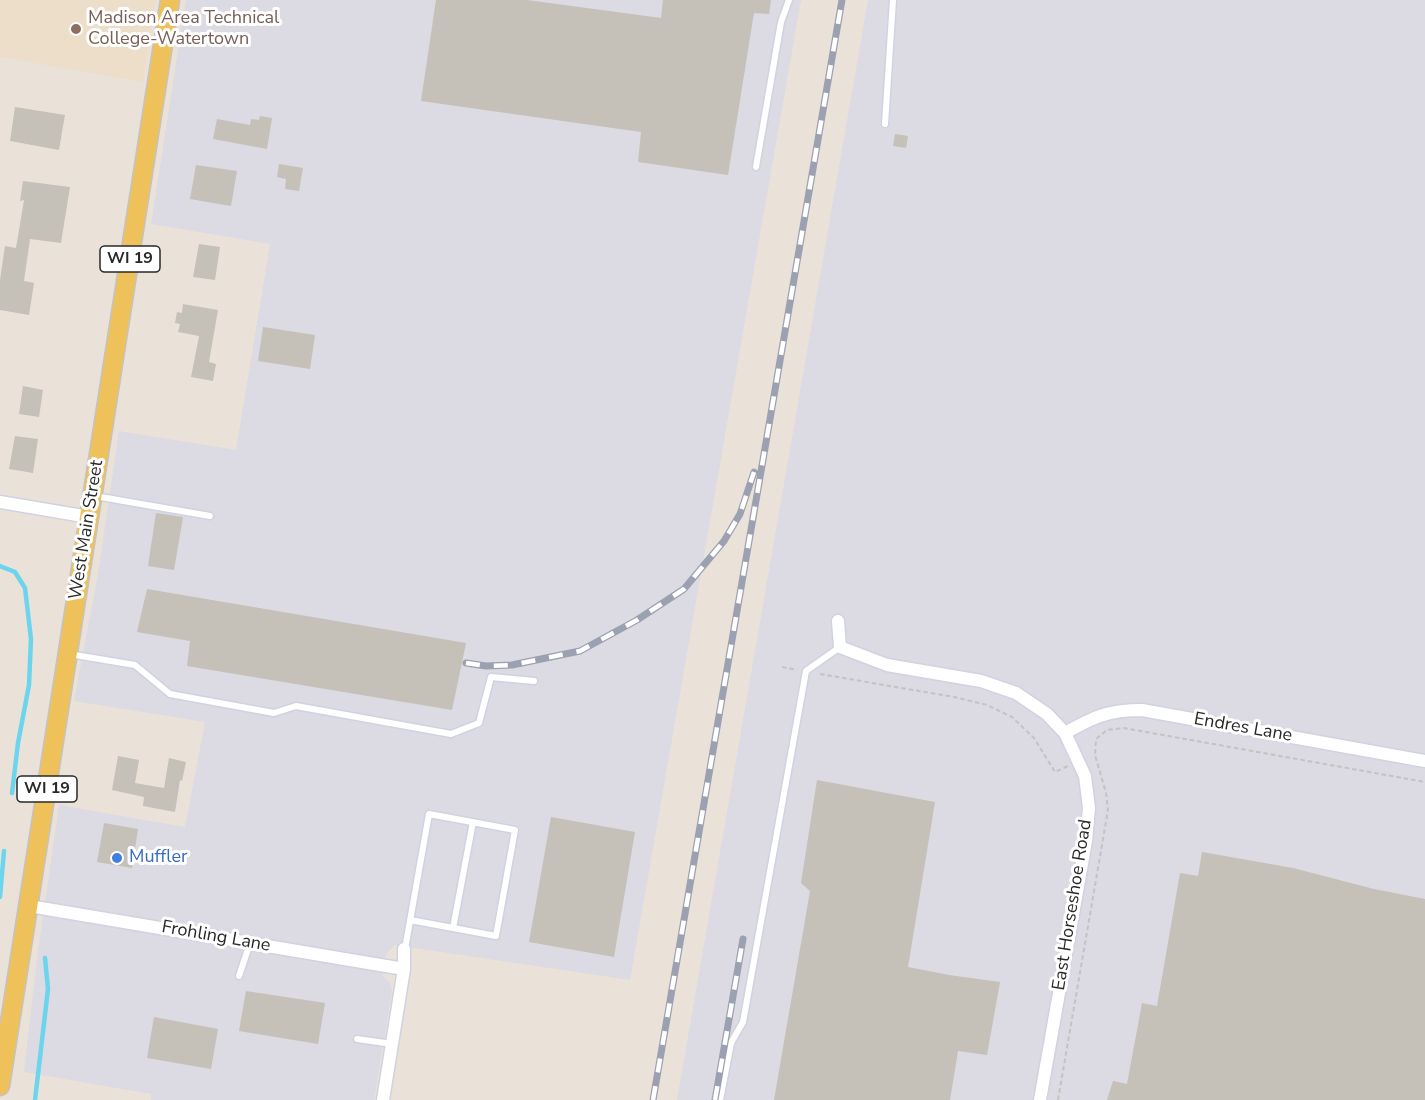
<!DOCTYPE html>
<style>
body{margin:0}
canvas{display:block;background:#eae2d9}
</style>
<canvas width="1425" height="1100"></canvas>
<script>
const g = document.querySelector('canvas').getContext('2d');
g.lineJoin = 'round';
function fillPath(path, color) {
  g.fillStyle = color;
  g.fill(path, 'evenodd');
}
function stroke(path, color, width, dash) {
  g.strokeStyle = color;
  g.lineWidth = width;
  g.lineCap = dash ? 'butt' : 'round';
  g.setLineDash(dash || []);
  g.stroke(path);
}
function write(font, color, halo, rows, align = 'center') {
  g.font = font + ' "Nunito Sans",sans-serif';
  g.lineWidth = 6;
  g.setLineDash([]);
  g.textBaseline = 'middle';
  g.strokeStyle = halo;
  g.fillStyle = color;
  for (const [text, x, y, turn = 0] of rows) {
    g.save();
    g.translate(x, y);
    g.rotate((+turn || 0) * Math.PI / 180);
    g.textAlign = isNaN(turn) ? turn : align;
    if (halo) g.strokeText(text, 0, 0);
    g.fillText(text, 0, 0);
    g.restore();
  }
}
const industrial = new Path2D(`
 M186,0H801L630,980L394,945L386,954L383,976L390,982L392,991L374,1100H151V1094L24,1072L37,958L59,805L185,827L205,722L74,701L98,574L119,431L236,450L270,244L151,224Z
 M868,0H1425V1100H677Z`);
const education = new Path2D(`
 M0,0H156L143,82L0,57Z`);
const stream = new Path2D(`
 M0,566L15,572L25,588L31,639L29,685L18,743L12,793
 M0,897L4,851
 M35,1100L48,989L45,958`);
const building = new Path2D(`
 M436,0H527L661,18L663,0H771L769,14L754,13L728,175L638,162L641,132L421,101Z
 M15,107L65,115L59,150L10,141Z
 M260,116L272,118L267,149L213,139L217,119L250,125L251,119L259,120Z
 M895,134L908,136L906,148L893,146Z
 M279,164L303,168L299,191L285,189L286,179L277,177Z
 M196,165L237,171L231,206L190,199Z
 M23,181L70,187L61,243L30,239L24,281L34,283L29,315L0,310V280L5,246L16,248L24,200L20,201Z
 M199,244L220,247L215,280L193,277Z
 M183,304L218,310L209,362L216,364L213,381L191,377L199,336L178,332L180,324L175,323L177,312L182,313Z
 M263,327L315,335L310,369L258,361Z
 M23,386L43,390L39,417L19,414Z
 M15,436L38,439L33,473L9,469Z
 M156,513L183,517L174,570L148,566Z
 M147,589L466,643L452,710L187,666L190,641L137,632Z
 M118,756L139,760L135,783L164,788L169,758L186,762L182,781L180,780L175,812L143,806L144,797L112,790Z
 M817,780L935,802L908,967L949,975L1000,982L987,1055L958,1051L950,1100H774L810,891L801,883Z
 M551,817L635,832L614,957L529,942Z
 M104,823L138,829L132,868L97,862Z
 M1202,852L1293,868L1374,889L1425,899V1100H1107L1113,1081L1127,1084L1142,1003L1157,1006L1180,873L1198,876Z
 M246,991L325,1003L318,1044L239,1031Z
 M154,1017L218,1029L211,1069L147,1058Z`);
const path = new Path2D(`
 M782,667L797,670
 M820,674L954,697L987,705L1012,717L1034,738L1055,772L1068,766
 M1058,1100L1108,810L1106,793L1095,755L1096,739L1107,730L1124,728L1425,782`);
const lane = new Path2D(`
 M885,124L893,0
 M756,167L781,22L789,0
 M95,496L210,516
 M69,654L135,665L170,694L274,713L296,706L451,734L479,723L491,677L534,681
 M453,928L473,822
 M405,949L429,814L515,830L496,936L410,920
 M239,976L250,943
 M357,1039L392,1044
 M720,1100L731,1043L743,1022L806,671L840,647`);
const street = new Path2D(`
 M0,502L89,517
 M838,621L840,647L887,665L981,681L1016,693L1047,714L1065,733L1085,776L1089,808L1086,841L1040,1100
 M1065,733C1094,717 1107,710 1142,710L1425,761
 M29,906L404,969
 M383,1100L404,969V949`);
const primary = new Path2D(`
 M0,1086L170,0`);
const rail = new Path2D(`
 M466,663L486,666L512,665L580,651L637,620L684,589L724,541L740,514L754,472
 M653,1100L842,0
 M715,1100L743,939`);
const markers = [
 [76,29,6,"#8d6e63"],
 [117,858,6,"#3f7fe0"]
];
const shields = [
 [130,259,60],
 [47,789,60]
];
const shieldNames = [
 ["WI 19",130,259],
 ["WI 19",47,789]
];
const educationNames = [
 ["Madison Area Technical",88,19],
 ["College-Watertown",88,40]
];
const streetNames = [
 ["West Main Street",87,530,-81],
 ["Endres Lane",1243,728,10],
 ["East Horseshoe Road",1073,905,-81],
 ["Frohling Lane",216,937,10]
];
const shopNames = [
 ["Muffler",129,858]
];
fillPath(industrial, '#dcdae2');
fillPath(education, '#ecdec8');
stroke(stream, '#6cd4ed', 4.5);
fillPath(building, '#c5c0b8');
stroke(lane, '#cfd3e1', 9);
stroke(street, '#cfd3e1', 15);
stroke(primary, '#c3c3c3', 21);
stroke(path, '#c3c3c3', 2, [4.5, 3]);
stroke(lane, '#fff', 6);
stroke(street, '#fff', 12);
stroke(primary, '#eec15a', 18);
stroke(rail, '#9ca1b2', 7);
stroke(rail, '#fff', 4.5, [14]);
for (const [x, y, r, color] of markers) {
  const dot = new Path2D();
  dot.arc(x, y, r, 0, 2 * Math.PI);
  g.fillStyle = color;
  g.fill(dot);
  stroke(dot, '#fff', 2);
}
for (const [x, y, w] of shields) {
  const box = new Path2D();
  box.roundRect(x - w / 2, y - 13, w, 26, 4.5);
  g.fillStyle = '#fff';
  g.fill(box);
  stroke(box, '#282828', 1.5);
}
write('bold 16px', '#282828', null, shieldNames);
write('18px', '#785e54', '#fff', educationNames, 'left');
write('18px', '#282828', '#fff', streetNames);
write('18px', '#366cbe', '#fff', shopNames, 'left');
</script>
